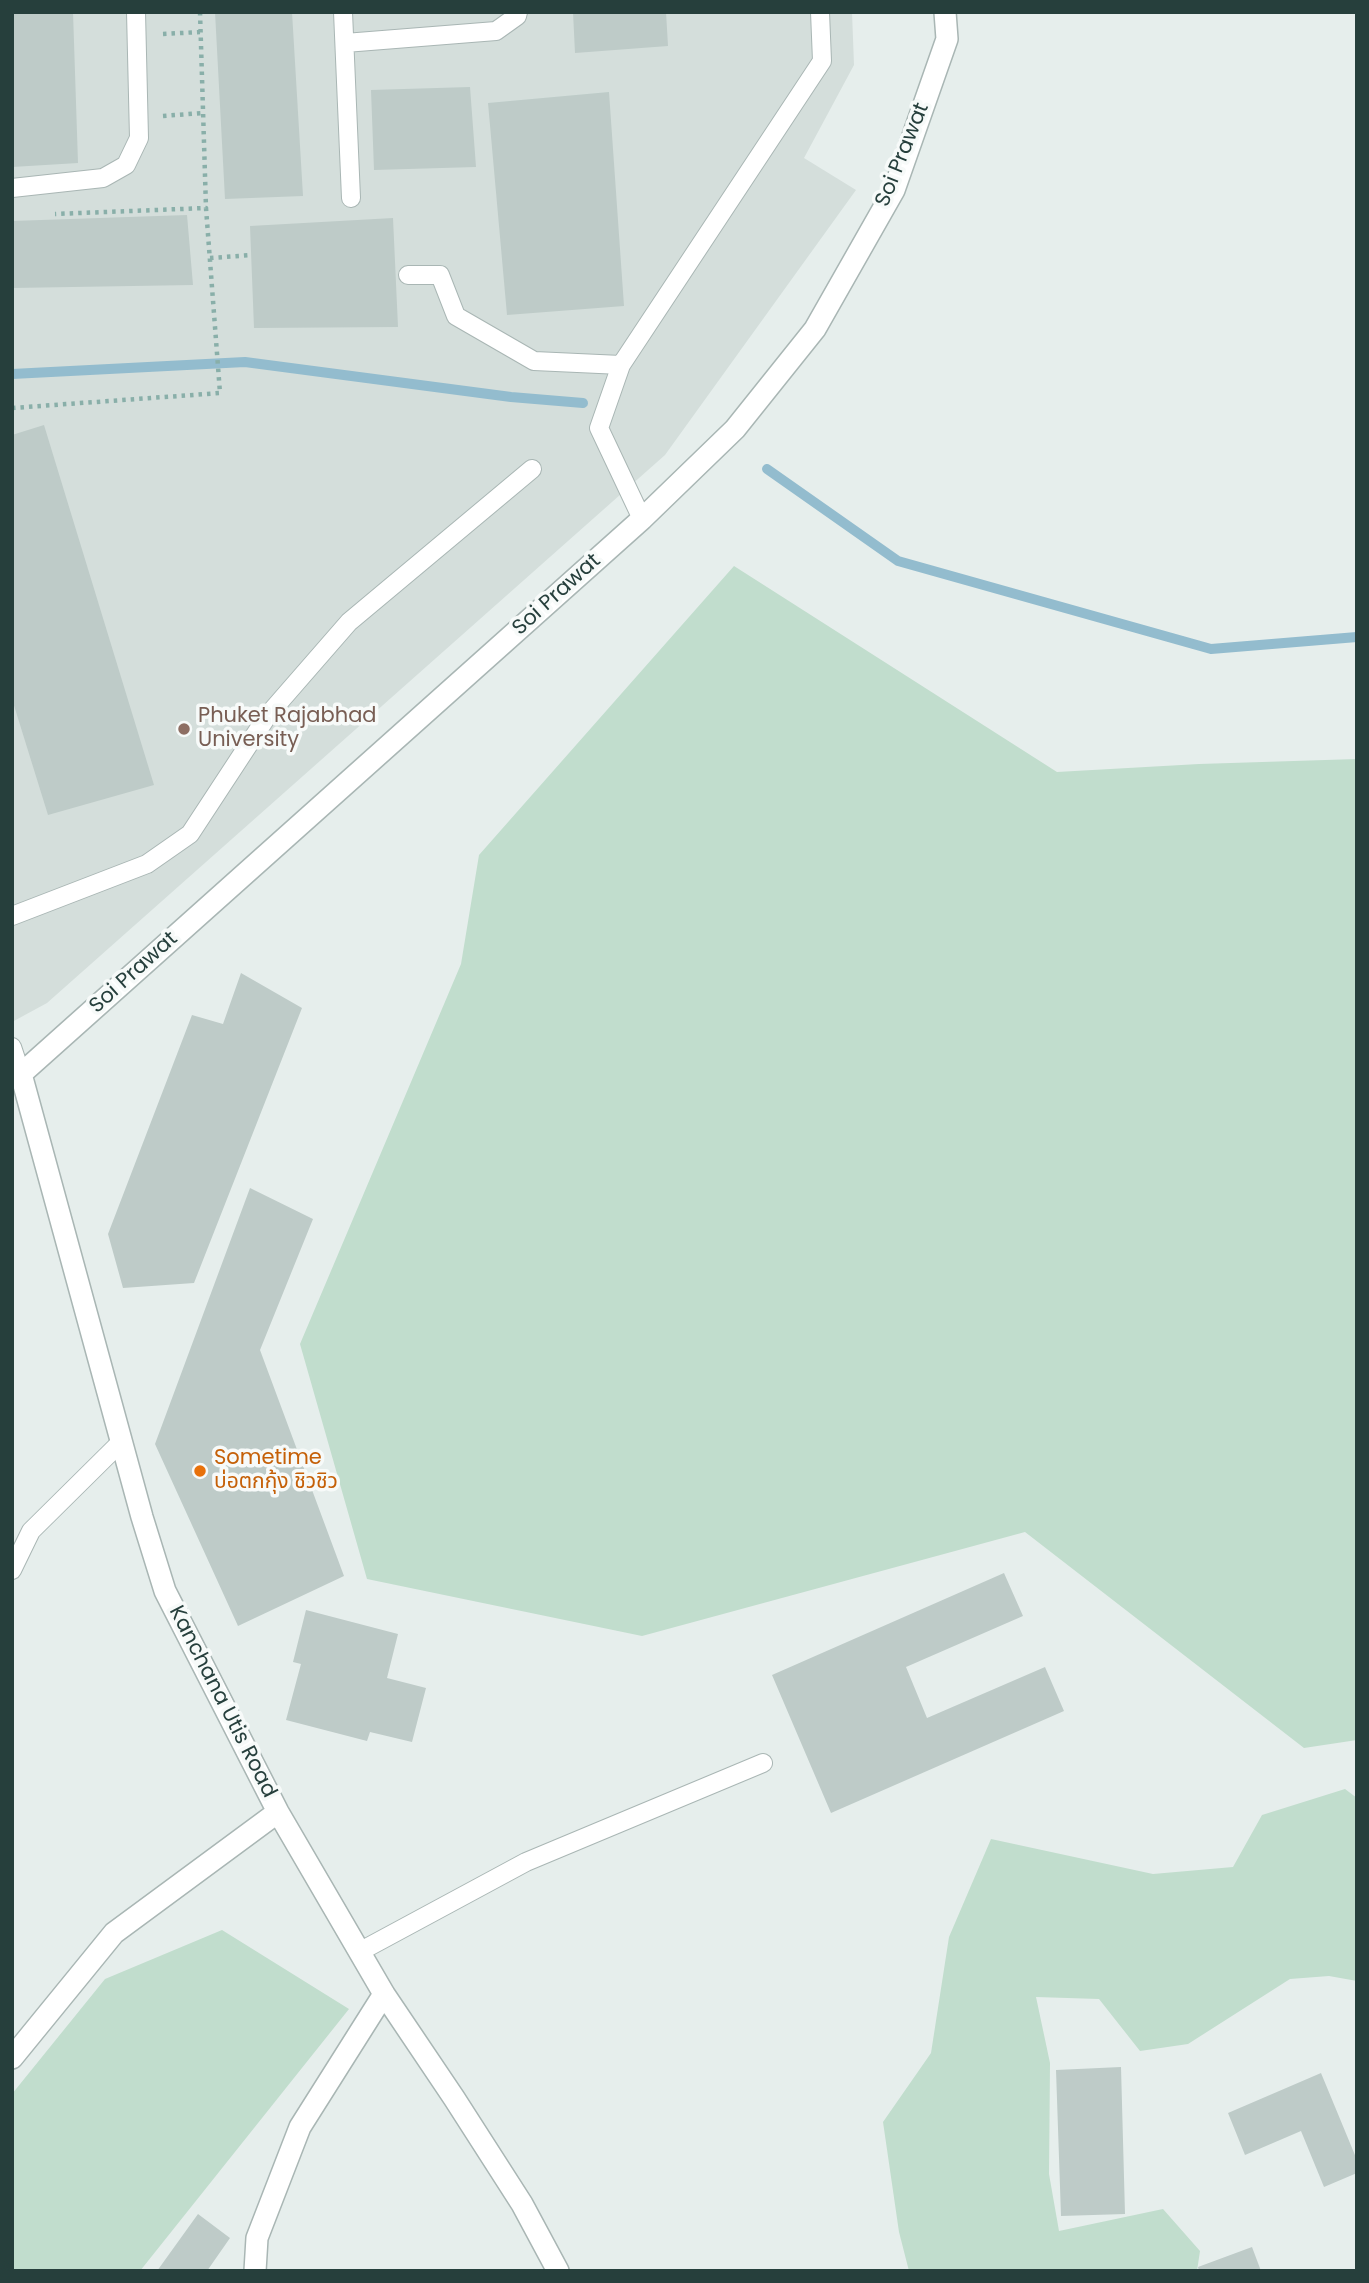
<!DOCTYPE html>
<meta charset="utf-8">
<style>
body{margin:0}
#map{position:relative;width:1369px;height:2283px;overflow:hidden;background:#e6eeec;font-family:Poppins,sans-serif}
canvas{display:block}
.frame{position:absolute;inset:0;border:14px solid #263f3c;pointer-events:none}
</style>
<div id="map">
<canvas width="1369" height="2283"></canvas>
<div class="frame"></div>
</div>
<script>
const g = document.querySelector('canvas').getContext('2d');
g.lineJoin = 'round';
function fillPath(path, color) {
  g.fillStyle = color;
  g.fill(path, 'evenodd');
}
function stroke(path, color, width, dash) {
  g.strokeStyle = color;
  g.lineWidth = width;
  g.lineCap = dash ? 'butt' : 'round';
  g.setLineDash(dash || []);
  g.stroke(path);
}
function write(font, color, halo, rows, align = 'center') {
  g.font = font + ' Poppins,"Noto Sans Thai",sans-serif';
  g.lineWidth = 7;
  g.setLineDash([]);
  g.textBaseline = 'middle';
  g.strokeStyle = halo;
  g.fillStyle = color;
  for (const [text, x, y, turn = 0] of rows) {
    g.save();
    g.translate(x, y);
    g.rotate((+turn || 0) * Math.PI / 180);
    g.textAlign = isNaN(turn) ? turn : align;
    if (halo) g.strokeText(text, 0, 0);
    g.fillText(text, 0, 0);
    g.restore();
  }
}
const built = new Path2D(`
 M12,12H852L854,65L804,158L856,190L665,455L47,1003L12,1022Z`);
const green = new Path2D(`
 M734,566L1057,772L1199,764L1357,759V1740L1304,1748L1025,1532L642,1636L367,1579L300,1344L461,964L479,855Z
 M1345,1789L1357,1798V1981L1329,1976L1290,1979L1188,2044L1140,2051L1099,1999L1036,1997L1050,2063L1049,2174L1059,2231L1163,2209L1200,2251L1197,2271H909L899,2232L883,2122L931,2053L949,1937L991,1839L1153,1874L1233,1867L1262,1815Z
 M222,1930L349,2009L140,2271H12V2094L105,1979Z`);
const stream = new Path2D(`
 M12,374L245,362L511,397L583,403
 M767,469L898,561L1211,649L1357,637`);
const building = new Path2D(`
 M12,12H73L78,163L12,167Z
 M215,12H292L303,196L225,199Z
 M573,12H666L668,46L575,53Z
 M470,87L476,167L374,170L371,90Z
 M609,92L624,306L507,315L488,103Z
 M187,215L193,285L12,288V221Z
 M393,218L398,327L254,328L250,226Z
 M44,425L154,785L48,815L12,699V435Z
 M241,973L302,1008L194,1283L123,1288L108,1234L192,1015L223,1024Z
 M250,1188L313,1219L260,1350L344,1576L238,1626L155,1444Z
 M1004,1573L1023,1616L906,1667L927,1718L1045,1667L1064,1711L831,1813L772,1675Z
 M306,1610L398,1634L387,1678L426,1688L412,1742L370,1732L367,1741L286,1720L301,1664L293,1662Z
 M1121,2067L1125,2214L1061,2216L1056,2070Z
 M1321,2073L1357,2160V2173L1324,2187L1301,2131L1245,2155L1228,2113Z
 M198,2214L230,2238L207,2271H157Z
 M1252,2247L1261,2271H1199L1198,2267Z`);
const path = new Path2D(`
 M200,12L206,208
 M163,34L200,32
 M163,116L203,113
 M210,258L252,255
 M12,408L220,393L206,208L55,214`);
const lane = new Path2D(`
 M343,12L351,198
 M345,43L496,31L517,16L518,12
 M12,188L103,178L126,165L139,138L136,12
 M408,275H440L456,316L534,361L621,365
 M642,519L599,428L621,365L822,61L820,12
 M12,916L147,864L190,834L268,715L349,622L532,469
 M12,1047L21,1074
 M12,1570L31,1531L122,1441
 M359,1952L526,1862L763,1763`);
const street = new Path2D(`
 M12,2058L114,1933L278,1812
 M255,2271L257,2238L300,2127L384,1994
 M558,2271L522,2204L454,2098L384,1994L278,1812L165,1591L142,1517L21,1074L642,519L735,429L815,329L894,190L947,39L945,12`);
const markers = [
 [184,729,7,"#8d6e63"],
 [200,1471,7,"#e8710a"]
];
const streetNames = [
 ["Soi Prawat",903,155,-68],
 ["Soi Prawat",557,595,-42],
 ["Soi Prawat",134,973,-42],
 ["Kanchana Utis Road",222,1702,63]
];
const educationNames = [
 ["Phuket Rajabhad",198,717],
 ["University",198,741]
];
const foodNames = [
 ["Sometime",214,1459],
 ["บ่อตกกุ้ง ชิวชิว",214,1483]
];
fillPath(built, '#d4dedb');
fillPath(green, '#c1ddcd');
stroke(stream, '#93bcce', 10);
fillPath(building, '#becbc8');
stroke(lane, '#a9b6b4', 20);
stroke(street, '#a9b6b4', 24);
stroke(path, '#89afa9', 4.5, [3.5, 5]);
stroke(lane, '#fff', 18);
stroke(street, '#fff', 21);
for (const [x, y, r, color] of markers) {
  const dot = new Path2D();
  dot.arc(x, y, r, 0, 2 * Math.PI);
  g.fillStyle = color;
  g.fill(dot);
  stroke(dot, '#f7faf9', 2.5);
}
write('21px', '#263f3c', '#f7faf9', streetNames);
write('21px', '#785e54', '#f7faf9', educationNames, 'left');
write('21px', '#c56008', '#f7faf9', foodNames, 'left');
</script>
